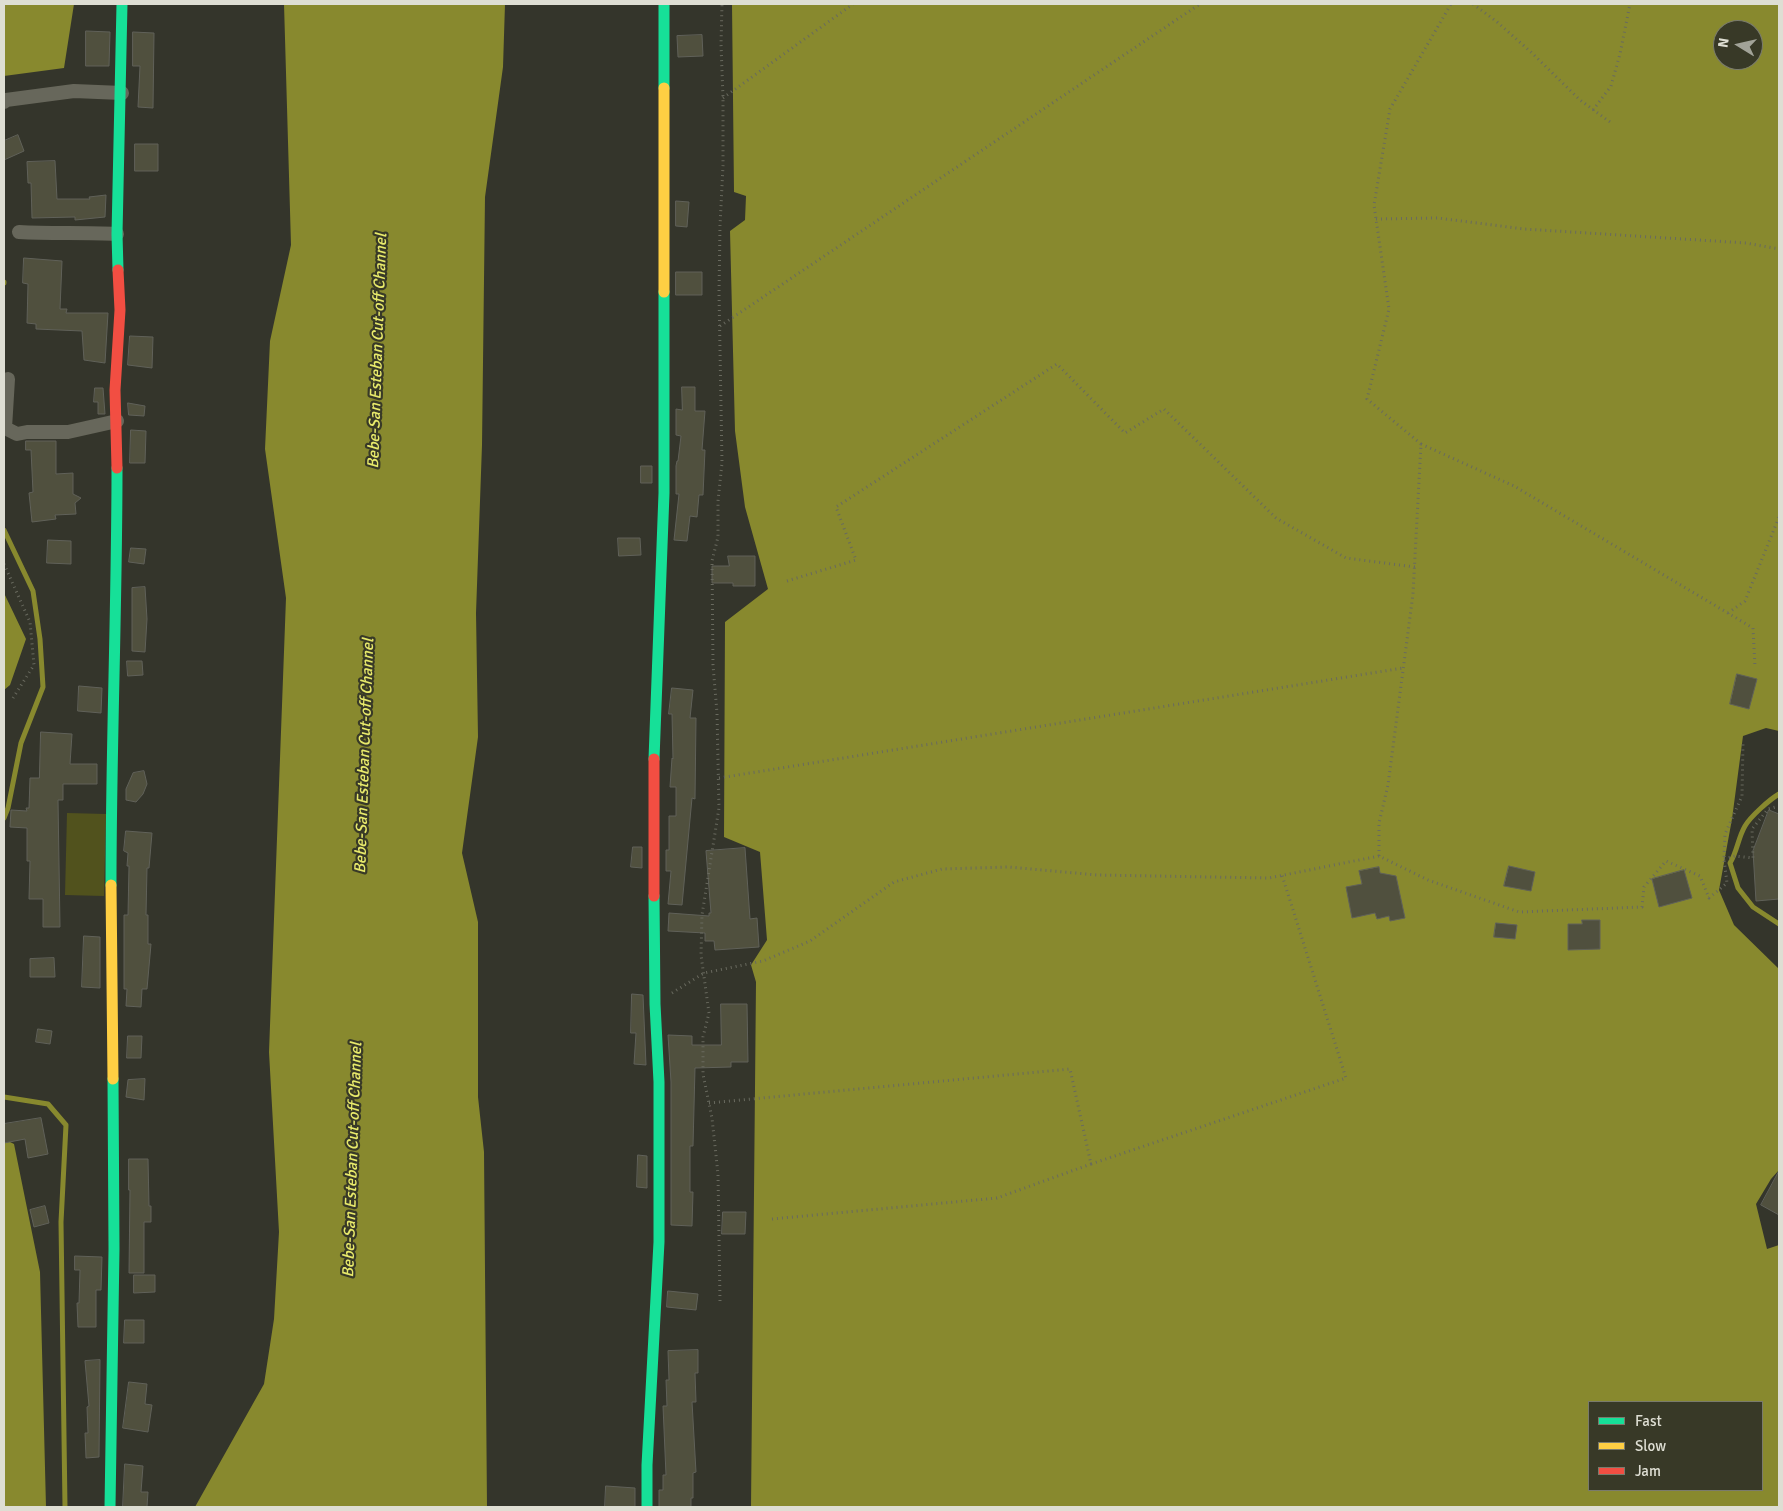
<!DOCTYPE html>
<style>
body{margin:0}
#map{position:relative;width:1783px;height:1511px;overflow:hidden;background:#34352b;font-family:Signika,sans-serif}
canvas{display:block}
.frame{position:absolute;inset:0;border:5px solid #deded3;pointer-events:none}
.legend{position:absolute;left:1588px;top:1401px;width:175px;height:90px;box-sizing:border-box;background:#383927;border:1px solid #7a7b6c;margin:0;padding:6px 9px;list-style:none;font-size:15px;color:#deded3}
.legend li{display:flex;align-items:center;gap:10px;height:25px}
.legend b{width:25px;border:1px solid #7a7b6c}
.north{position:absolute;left:1713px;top:20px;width:50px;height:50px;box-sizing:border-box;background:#383927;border:1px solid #7a7b6c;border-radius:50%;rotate:279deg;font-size:14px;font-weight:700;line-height:20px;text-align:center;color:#deded3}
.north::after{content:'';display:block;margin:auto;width:18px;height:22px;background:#a2a398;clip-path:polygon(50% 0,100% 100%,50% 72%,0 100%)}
</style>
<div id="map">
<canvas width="1783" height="1511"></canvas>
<div class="frame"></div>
<ul class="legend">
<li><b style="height:6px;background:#16e098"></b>Fast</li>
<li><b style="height:6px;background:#ffcf43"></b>Slow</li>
<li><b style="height:6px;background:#f24e42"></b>Jam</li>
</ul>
<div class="north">N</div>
</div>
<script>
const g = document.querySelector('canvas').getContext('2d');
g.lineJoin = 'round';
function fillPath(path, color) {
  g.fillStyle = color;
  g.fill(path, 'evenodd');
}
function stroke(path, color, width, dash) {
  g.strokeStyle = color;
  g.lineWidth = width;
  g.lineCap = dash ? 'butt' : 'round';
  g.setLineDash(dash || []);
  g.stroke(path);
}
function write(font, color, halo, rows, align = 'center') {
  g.font = font + ' Signika,sans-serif';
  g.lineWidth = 4.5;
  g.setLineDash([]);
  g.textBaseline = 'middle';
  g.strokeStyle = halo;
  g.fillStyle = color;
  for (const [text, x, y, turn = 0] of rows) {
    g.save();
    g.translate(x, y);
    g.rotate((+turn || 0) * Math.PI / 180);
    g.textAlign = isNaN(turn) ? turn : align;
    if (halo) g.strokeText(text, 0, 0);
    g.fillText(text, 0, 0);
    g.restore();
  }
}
const green = new Path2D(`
 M67,813L106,814L104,896L65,895Z`);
const water = new Path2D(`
 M4,4H74L64,68L4,76Z
 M284,4H505L503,67L485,197L482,445L476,613L478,737L462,853L478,922V1097L484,1152L487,1507H195L264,1384L274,1319L279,1232L269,1052L286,598L265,449L270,341L291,245Z
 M732,4H1779V731L1766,728L1743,736L1732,819L1719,890L1734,925L1779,969V1170L1771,1179L1756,1204L1767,1249L1779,1245V1507H751L756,982L751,965L767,940L760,852L724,837L725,622L768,589L745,507L735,431L730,231L745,220L746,196L734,192ZM1723,30H1753V60H1723ZM1589,1402H1762V1490H1589Z
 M4,593L26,639L10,685L4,690Z
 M4,1139L14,1144L40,1272L46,1507H4Z`);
const stream = new Path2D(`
 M4,282V283
 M4,530L33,591L40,639L43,687L21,743L8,808L4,818
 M1779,794C1769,800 1751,816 1745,826C1738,838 1737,852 1730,863L1738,888L1753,907L1779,924
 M4,1097L48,1104L66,1125L61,1222L65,1507`);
const building = new Path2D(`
 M86,31L110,32L109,66H86Z
 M133,32L154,33L153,108L138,107L140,66H133Z
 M702,35L703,56L678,57L677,36Z
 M18,135L24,151L4,160V141Z
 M135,144H158V171H135Z
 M55,161L57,199H90L89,197L106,195L105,217L75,220V217L32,218L31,183H28L27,162Z
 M676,201L689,202L687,227L676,226Z
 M24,258L62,261L60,309H67L66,313H108L105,363L84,360L82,331L36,329V324L27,323L28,284L23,283Z
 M676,272H702V295H676Z
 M130,336L153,337L152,368L128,365Z
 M682,387H695V411H705L702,450H705L703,495H699L697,517L690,516L687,541L674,540L679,494H676V466L677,461H678L681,436L676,435V409L682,410Z
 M95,388H103L105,414H98V402H94Z
 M128,403L145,406L144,416L129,415Z
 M131,430L146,431L145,463H130Z
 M26,441H56V474L73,473V494L81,498L75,503L76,514L55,515L56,519L32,522L29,493L33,492L31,450H26Z
 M641,466H652V483H641Z
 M618,538H640L641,555L619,556Z
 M48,540L71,541V564L47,563Z
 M131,548L146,549L144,564L129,562Z
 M728,556H755V586H733V583H712V566H729Z
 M145,587L147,619L145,652L132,651V588Z
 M127,661H142L143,675L128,676Z
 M1737,674L1757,679L1749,709L1730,704Z
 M79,686L102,688L101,713L78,711Z
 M672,688L693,690L690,718H696L695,799L692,798L682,905L668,904L671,871H666V850H669V816H676V787H670L672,758L673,759L672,714H669Z
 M41,732L72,734L70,764H97V784H63V800H58L60,927H43V899H29L30,861H27V828L10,827L11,810L27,811L26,808H29L30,778H39Z
 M144,771L147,784L143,794L136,802L126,800V789L133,773Z
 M1769,810L1779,814V899L1756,901L1753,851Z
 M126,831L152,833L149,868H147L146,915H148V944H151L147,989H142L141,1007L126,1006L127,989H124V915H128L129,866H127L128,853L124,851Z
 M633,847H642V868L631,867Z
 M745,848L750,919L757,918L759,947L715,950L714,941H705V933L668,931L669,913L709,916V913H711L706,851Z
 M1509,866L1535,872L1531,891L1504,886Z
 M1379,867L1380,873L1396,876L1405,918L1390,921L1389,916L1377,919L1375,913L1352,918L1346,887L1362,884L1359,871Z
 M1684,870L1692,898L1659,907L1652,879Z
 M1582,920H1600V949L1568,950V924H1582Z
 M1496,923L1517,925L1515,939L1494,937Z
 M84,936L100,937V988L82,987Z
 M54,958L55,977H30V959Z
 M632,994L643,995L646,1065L634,1064L636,1033H631Z
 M721,1004H747L748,1062H731V1067L695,1068L693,1146H690V1192H693L692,1226L671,1225V1082L668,1035L692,1036V1045H721Z
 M38,1029L52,1031L50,1044L36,1042Z
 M128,1036H142L141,1058H127Z
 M145,1079L144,1100L126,1097L128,1080Z
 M41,1118L48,1154L28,1158L25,1139L4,1143V1124Z
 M638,1155L647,1156V1188L637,1187Z
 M129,1159H148L149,1206H151V1222H144V1273H129L130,1190H129Z
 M1779,1171V1215L1761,1205Z
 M45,1206L49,1223L34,1227L30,1210Z
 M723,1212H746L745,1234H722Z
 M75,1256L102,1257L101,1290H96V1327H78L77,1303H79L80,1270H75Z
 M134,1275H155V1292L134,1293Z
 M668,1291L698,1294L696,1310L667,1307Z
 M125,1320H144V1343H124Z
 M698,1350V1373H695L696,1402H692L696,1472L693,1473V1498H691V1507H659V1490H663V1475H666L663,1406H667L666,1380H669L668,1351Z
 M100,1360L99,1457L86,1458L85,1433H88L87,1407L89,1406L85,1361Z
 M129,1382L147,1384L145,1404L152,1405L148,1432L123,1428Z
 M125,1464L143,1466L141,1492H148L147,1507H123Z
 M606,1486L635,1488V1507H605Z`);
const path = new Path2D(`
 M1473,4L1496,21L1532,53L1580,100L1610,122
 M723,98L853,4
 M1593,110L1611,86L1620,54L1630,4
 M1376,219L1438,218L1524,229L1746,243L1779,249
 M720,326L1200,4
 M1421,444L1367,399L1389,309L1374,205L1390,109L1451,4
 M4,564L30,622L34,665L13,698
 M787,581L856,560L836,507L1057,364L1125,433L1164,409L1276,518L1346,558L1415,567
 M1728,613L1745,601L1779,517
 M719,778L1403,668
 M1379,856V823L1388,785L1413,594L1421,444L1514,486L1753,628L1755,667
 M1724,859L1735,856L1753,858L1752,829L1768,809L1779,806
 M672,993L704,973L763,961L810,941L894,882L942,869L1009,867L1097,875L1269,878L1379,856L1428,880L1519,912L1642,907L1644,887L1666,861L1700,876L1709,898L1727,883L1724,859L1725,834L1742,796L1743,742
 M709,1103L1070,1069L1091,1164L1346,1078L1282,875
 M772,1219L997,1198L1091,1164
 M720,1301L718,1174L712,1118L703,1074V1037L709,1013L701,955L702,915L719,808L717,713L713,665L712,561L718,537V501L722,463L719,293L720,226L723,166V98L721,44L722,4`);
const street = new Path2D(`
 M4,102L6,100L74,91L122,93
 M19,232C52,234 84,232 117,234
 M8,379L5,428L17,434L27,432H68L117,421`);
const fast = new Path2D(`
 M664,4V88
 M118,270L117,234L122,4
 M654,759L664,493V292
 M111,885C111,746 117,607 117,468
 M110,1507L114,1249L113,1079
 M647,1507V1465L659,1242V1082L655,1004L654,896`);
const slow = new Path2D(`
 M664,88V292
 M111,885L113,1079`);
const jam = new Path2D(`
 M117,468L115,390L120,310L118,270
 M654,759V896`);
const waterNames = [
 ["Bebe-San Esteban Cut-off Channel",378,351,-88],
 ["Bebe-San Esteban Cut-off Channel",365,756,-88],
 ["Bebe-San Esteban Cut-off Channel",353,1160,-88]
];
fillPath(green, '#51521d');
fillPath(water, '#88892e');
stroke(stream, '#88892e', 5);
fillPath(building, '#50503e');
stroke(building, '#606159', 1);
stroke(path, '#696a5f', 3, [1, 4]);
stroke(street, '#67675b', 14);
stroke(fast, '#16e098', 11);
stroke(slow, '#ffcf43', 11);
stroke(jam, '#f24e42', 11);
write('italic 16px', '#e8ea6b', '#383927', waterNames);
</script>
